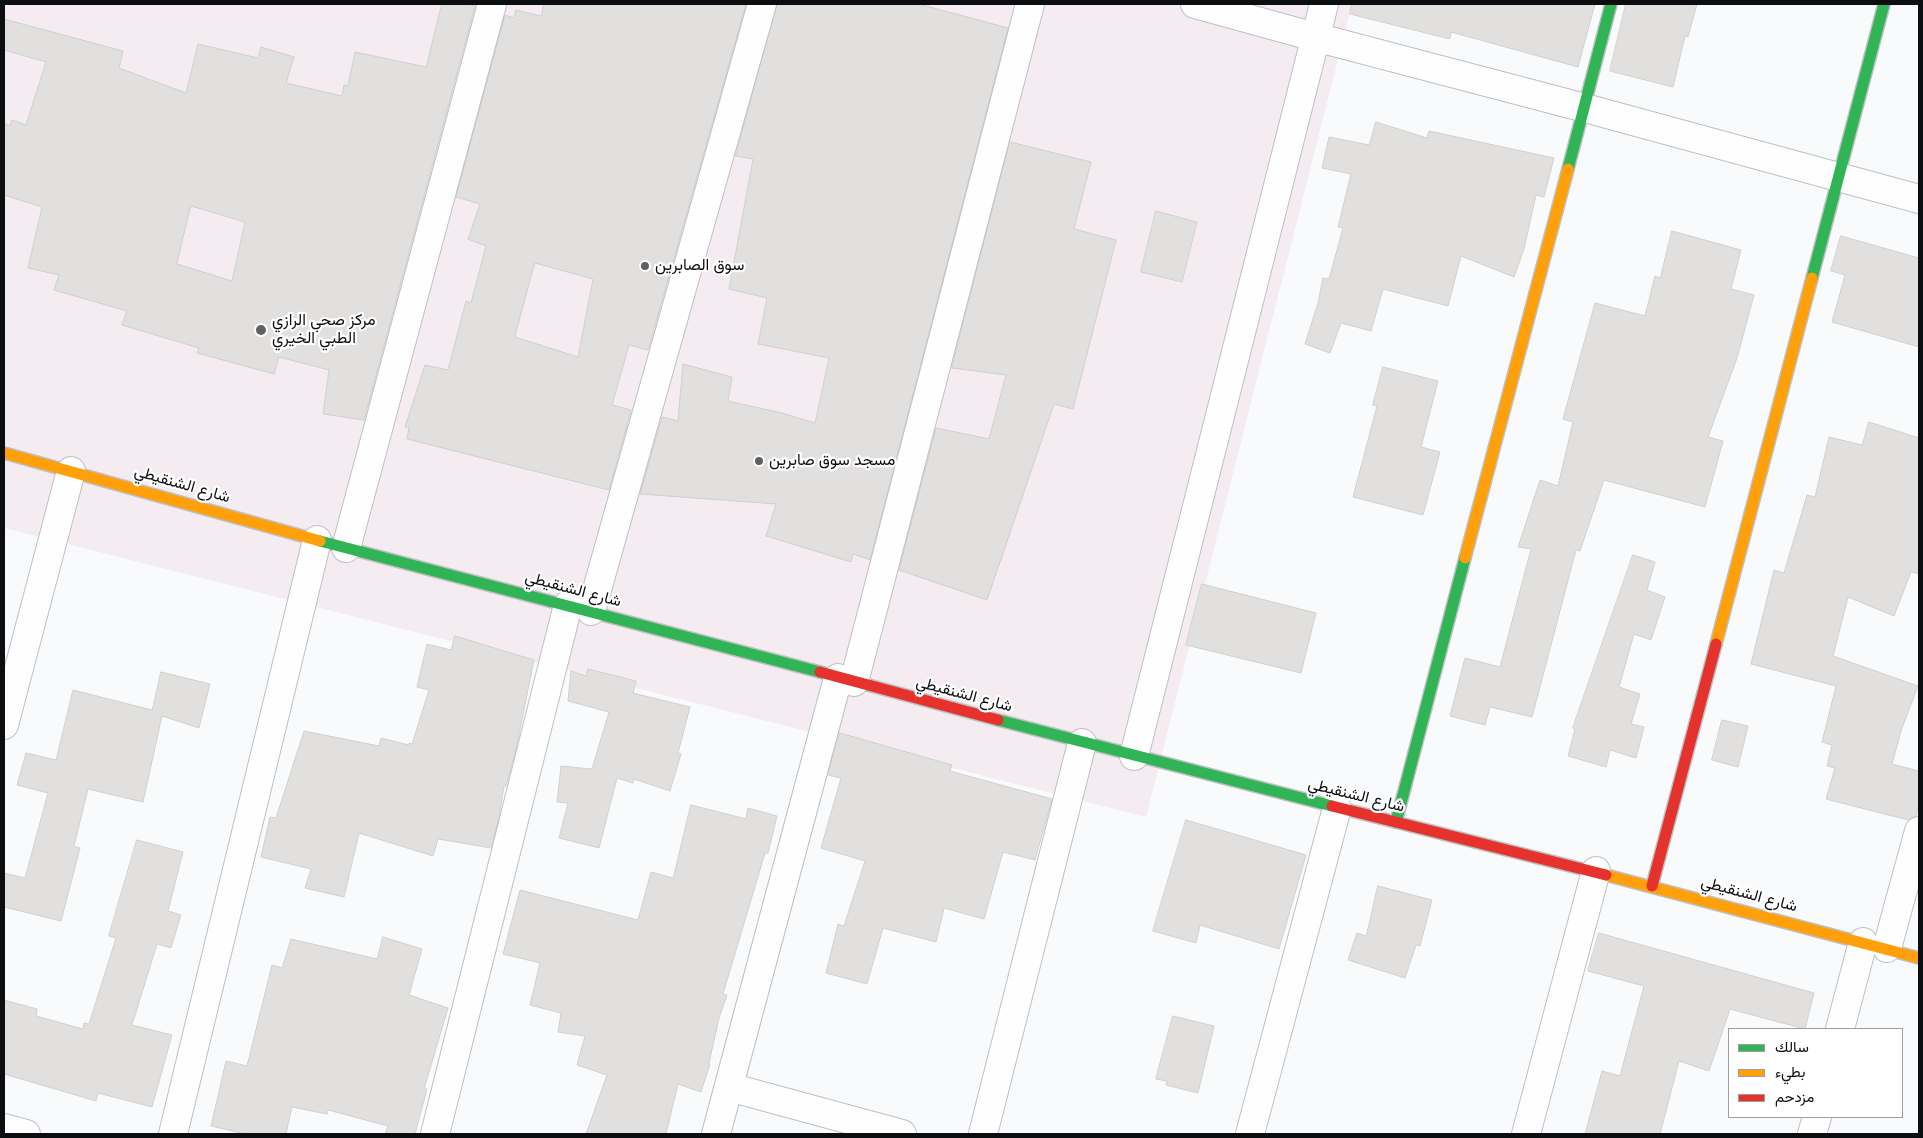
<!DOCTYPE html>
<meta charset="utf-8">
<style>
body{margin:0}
#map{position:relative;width:1923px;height:1138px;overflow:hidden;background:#f8fafc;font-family:Poppins,Vazirmatn,sans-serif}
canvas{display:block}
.frame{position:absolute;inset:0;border:5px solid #0b0d11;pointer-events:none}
.legend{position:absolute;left:1728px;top:1028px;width:175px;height:90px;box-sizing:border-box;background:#fff;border:1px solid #9d9ea0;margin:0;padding:6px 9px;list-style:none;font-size:15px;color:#0b0d11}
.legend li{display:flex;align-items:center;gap:10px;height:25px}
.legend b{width:25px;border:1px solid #9d9ea0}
</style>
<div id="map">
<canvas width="1923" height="1138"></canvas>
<div class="frame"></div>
<ul class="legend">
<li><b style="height:6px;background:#30b455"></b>سالك</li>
<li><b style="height:6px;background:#ff9f0a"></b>بطيء</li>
<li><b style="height:6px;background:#e5322d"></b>مزدحم</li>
</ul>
</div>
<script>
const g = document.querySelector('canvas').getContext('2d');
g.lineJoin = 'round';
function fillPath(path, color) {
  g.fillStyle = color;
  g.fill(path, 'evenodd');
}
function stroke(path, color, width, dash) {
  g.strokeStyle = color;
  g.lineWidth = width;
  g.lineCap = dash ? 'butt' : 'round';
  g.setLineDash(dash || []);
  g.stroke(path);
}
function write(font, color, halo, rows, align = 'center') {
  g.font = font + ' Poppins,Vazirmatn,sans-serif';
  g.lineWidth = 4.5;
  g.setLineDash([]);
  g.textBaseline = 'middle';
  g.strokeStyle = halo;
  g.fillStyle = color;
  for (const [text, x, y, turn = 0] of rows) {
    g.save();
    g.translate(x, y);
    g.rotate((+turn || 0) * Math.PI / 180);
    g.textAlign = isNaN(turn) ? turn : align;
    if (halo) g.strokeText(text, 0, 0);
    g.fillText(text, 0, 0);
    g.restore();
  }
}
const commercial = new Path2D(`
 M4,4H1352L1146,817L4,528Z`);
const building = new Path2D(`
 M442,4H469L475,6L364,420L323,414L329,370L279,357L274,374L197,353L199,348L122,325L127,311L54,290L59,275L28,268L42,207L4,195V123L10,126L12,120L26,125L46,62L4,50V19L123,51L119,68L186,93L198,44L258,58L261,47L294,57L286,83L342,96L344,85L348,86L355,52L426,67ZM191,206L245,222L232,281L177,264Z
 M544,4H746L648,350L629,345L612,405L631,410L609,490L407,439L409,427H405L425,365L448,370L466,301L471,303L486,246L468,239L480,204L456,197L505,15L514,18L516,10L541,16ZM535,263L593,279L578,357L515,337Z
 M777,4H919L1008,28L870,560L853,554L851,562L766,536L776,504L640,494L662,417L678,421L683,364L732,377L728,401L782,413L815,423L829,358L758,344L767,298L729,289L753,159L736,156Z
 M1352,4H1595L1578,67L1451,32L1450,39L1350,14Z
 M1626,4H1697L1688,37L1685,36L1673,87L1610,71Z
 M1376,122L1427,138L1429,131L1554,158L1544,197L1536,195L1524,249L1514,277L1461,256L1448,306L1383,289L1371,331L1341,323L1330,353L1305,344L1318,303L1323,278L1329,279L1343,228L1338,227L1351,174L1322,168L1329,137L1369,145Z
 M1010,142L1091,162L1074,229L1116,240L1073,409L1054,404L987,600L899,570L936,428L989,439L1006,375L952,368Z
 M1156,211L1197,222L1182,282L1141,272Z
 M1672,231L1741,250L1731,289L1754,295L1737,358L1708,437L1723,441L1705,507L1604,480L1580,551L1576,550L1532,717L1490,707L1485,725L1450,716L1465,658L1500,667L1531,549L1518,547L1540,480L1558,486L1573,422L1563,419L1595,303L1645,316L1655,276L1660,278Z
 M1841,236L1919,258V347L1832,322L1845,275L1831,271Z
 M1383,367L1438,381L1421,447L1440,452L1423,515L1353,497L1377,406L1373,405Z
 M1869,422L1919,438V574L1911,572L1894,616L1848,597L1833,656L1918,686L1901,731L1892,764L1919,771V803L1916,816L1908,820L1826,799L1835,768L1827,766L1832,745L1822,742L1836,686L1751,664L1774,570L1784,573L1807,495L1815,497L1829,437L1862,445Z
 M1633,555L1655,562L1647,590L1665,597L1651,640L1634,634L1619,687L1640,694L1631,724L1644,727L1636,758L1610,750L1606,767L1568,756L1575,729L1573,728Z
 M1202,584L1316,613L1301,673L1186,645Z
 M455,636L534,660L516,749L506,786H504L499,817L491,848L438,839L433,856L359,833L344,897L305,888L311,869L261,857L270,817L276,818L304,731L379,746L381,738L409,745V743L412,744L429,690L417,687L427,644L451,650Z
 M588,669L636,681L633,693L690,707L678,753L681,754L670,791L634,779L633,783L617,778L599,848L559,838L568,803L557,802L561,766L592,769L609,712L568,701L571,671L586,676Z
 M161,672L210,684L199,728L162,716L143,802L88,789L74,846L80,848L61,921L4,907V873L25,878L48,793L17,785L26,753L56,760L73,690L152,710Z
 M1722,720L1748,726L1738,767L1712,760Z
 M840,733L952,765L950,771L1052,799L1035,860L1003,852L984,919L944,908L936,942L883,928L867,984L826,973L838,924L844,926L865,861L821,848L841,778L828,775Z
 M691,805L746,819L748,808L777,816L768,853H765L723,994L727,995L719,1018L709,1063L710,1064L701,1092L678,1084L666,1134H586L607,1075L577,1065L585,1036L558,1032L561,1013L530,1005L540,963L503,954L520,890L638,920L651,872L673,878Z
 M1186,820L1306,855L1279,949L1200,925L1196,943L1153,931Z
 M137,840L183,852L168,911L181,915L171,948L157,944L132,1025L172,1035L152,1107L98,1093L96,1101L4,1074V1000L37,1009L36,1016L83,1029L84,1023L89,1024L116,938L109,936Z
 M1378,886L1432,900L1420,946L1416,945L1405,978L1348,960L1357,933L1366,936Z
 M1599,933L1814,993L1805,1029L1730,1009L1709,1071L1679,1061L1660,1134H1585L1602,1071L1620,1076L1644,986L1588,971Z
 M383,937L422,949L409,995L448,1008L424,1089H427L415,1134H385L388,1126L328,1110L327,1114L292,1107L286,1134H245L211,1126L226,1061L247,1066L272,965L282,968L291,939L377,959Z
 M1173,1016L1214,1026L1198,1093L1166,1085L1167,1081L1156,1079Z`);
const street = new Path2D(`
 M1195,4L1315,37L1585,108L1919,199
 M346,548L492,4
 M591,611L762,4
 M854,682L1030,4
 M4,725L71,471
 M1134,756L1324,4
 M1887,948L1919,831
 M1840,1029L1863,942
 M729,1087L902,1134
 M4,1128L26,1134
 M173,1134L317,540
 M435,1134L568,605
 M716,1134L838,678
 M983,1134L1082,743
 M1250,1134L1337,808
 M1526,1134L1596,871
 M1812,1134L1817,1117`);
const fast = new Path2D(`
 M1568,169L1611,4
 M1812,278L1884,4
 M320,541L820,672
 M998,720L1332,806
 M1396,822L1465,558`);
const slow = new Path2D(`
 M4,453L320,541
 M1465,558L1568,169
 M1716,644L1812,278
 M1606,875L1919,958`);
const jam = new Path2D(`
 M820,672L998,720
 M1332,806L1606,875
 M1652,886L1716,644`);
const markers = [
 [645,266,5,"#5e6063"],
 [261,330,6,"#5e6063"],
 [759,461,5,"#5e6063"]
];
const poiNames = [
 ["سوق الصابرين",655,266],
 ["مركز صحي الرازي",272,321],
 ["الطبي الخيري",272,339],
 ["مسجد سوق صابرين",769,461]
];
const streetNames = [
 ["شارع الشنقيطي",182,485,16],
 ["شارع الشنقيطي",573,590,15],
 ["شارع الشنقيطي",964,695,15],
 ["شارع الشنقيطي",1356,796,14],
 ["شارع الشنقيطي",1749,895,15]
];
fillPath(commercial, '#f5ecf2');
fillPath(building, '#e1e0df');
stroke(building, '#d0d0cf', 1);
stroke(street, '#bec0c2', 30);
stroke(fast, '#bec0c2', 14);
stroke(slow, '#bec0c2', 14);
stroke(jam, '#bec0c2', 14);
stroke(street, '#fefeff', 28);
stroke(fast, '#30b455', 11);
stroke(slow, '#ff9f0a', 11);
stroke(jam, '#e5322d', 11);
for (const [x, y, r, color] of markers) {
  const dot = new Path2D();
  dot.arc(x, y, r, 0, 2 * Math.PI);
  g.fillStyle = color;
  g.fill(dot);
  stroke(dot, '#fff', 2);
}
write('16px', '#0b0d11', '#fff', poiNames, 'left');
write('16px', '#0b0d11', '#fff', streetNames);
</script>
